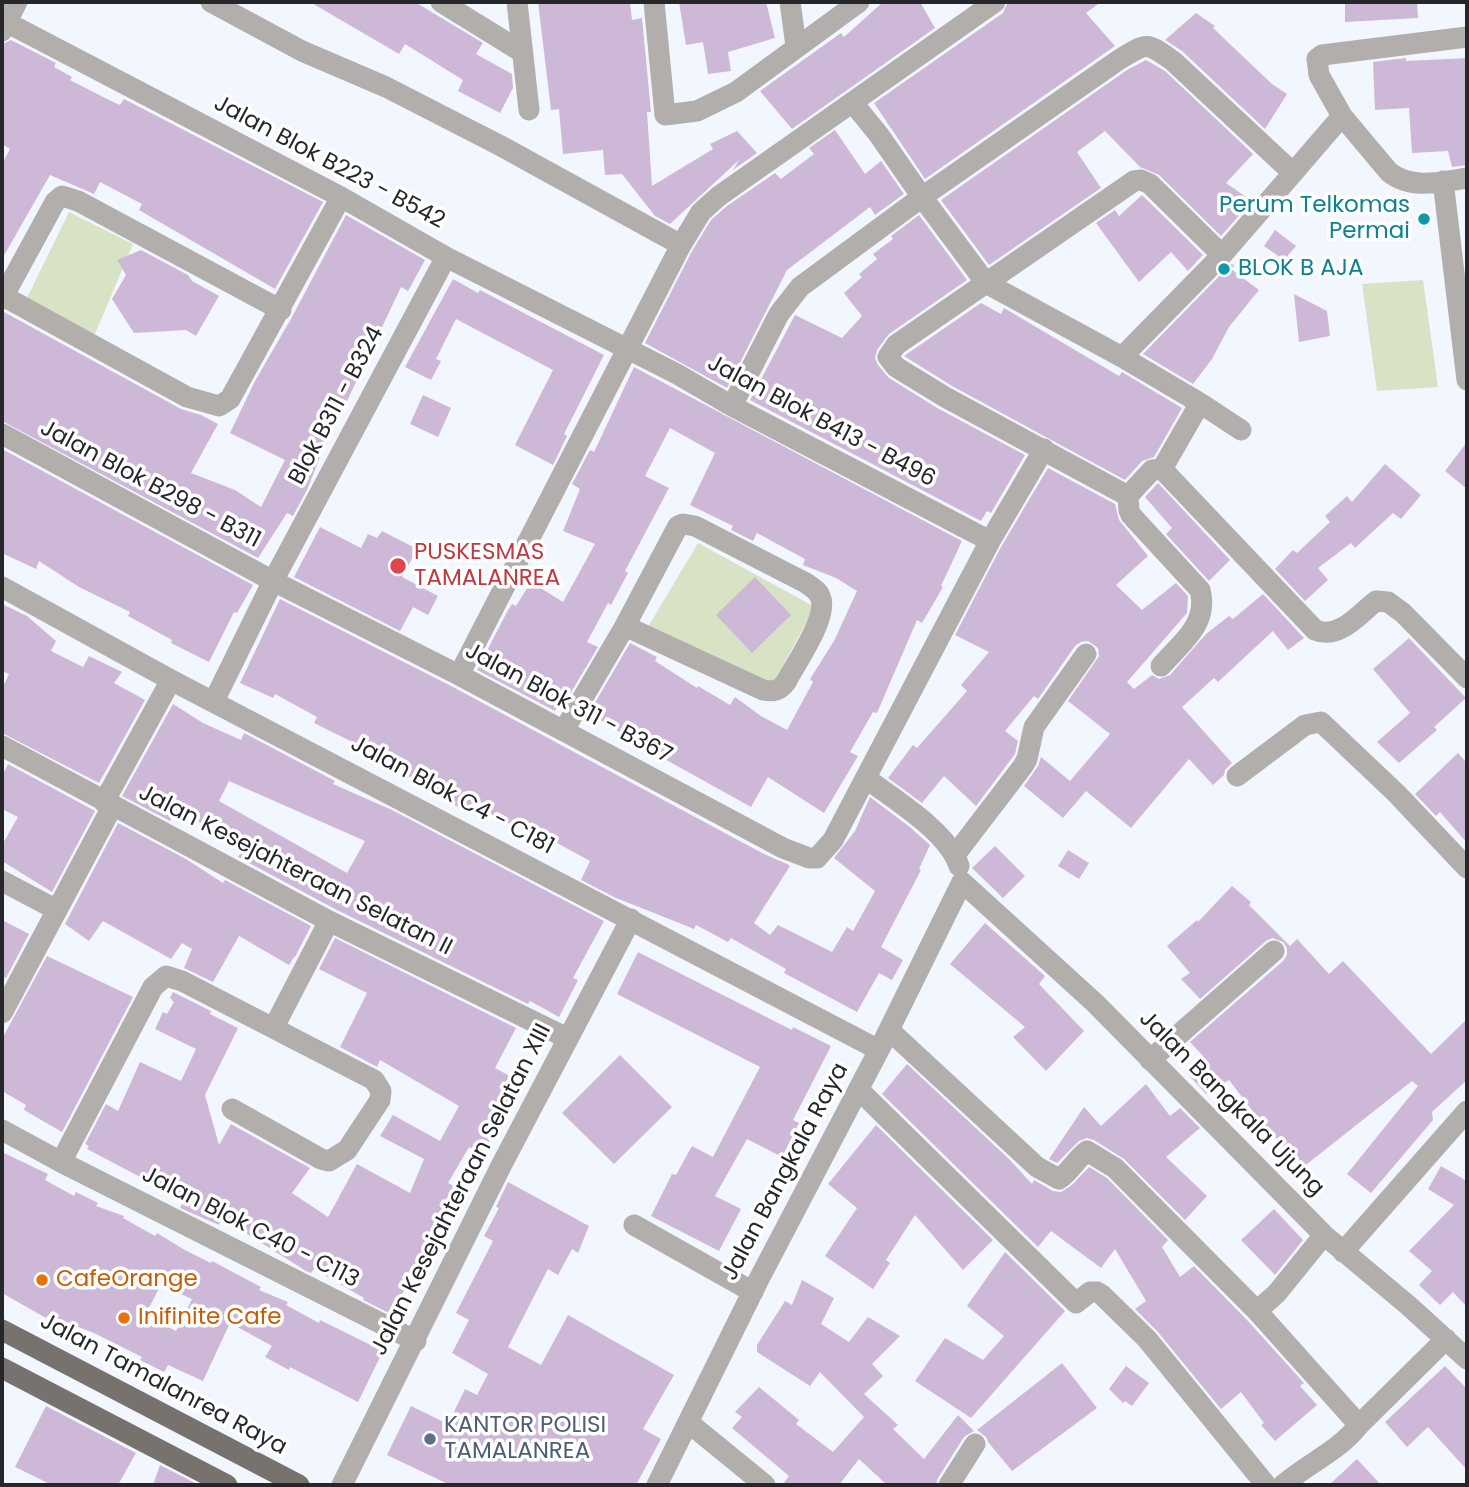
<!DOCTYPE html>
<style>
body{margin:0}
#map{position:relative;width:1469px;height:1487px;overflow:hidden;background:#f2f6ff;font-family:Poppins,sans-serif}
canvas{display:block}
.frame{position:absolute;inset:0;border:4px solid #25272a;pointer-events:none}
</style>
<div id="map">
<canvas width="1469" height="1487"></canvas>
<div class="frame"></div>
</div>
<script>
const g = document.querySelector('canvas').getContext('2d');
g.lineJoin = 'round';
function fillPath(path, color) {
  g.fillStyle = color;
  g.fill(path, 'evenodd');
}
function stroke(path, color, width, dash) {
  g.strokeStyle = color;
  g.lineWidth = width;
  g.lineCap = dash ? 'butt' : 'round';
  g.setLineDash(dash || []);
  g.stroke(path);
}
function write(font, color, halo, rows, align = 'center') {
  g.font = font + ' Poppins,sans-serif';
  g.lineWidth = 7;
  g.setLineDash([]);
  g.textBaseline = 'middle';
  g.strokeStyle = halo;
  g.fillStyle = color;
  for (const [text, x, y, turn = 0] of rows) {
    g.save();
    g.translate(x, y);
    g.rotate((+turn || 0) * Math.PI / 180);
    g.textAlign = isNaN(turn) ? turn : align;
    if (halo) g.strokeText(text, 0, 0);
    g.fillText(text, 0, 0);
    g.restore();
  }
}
const green = new Path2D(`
 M69,212L133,244L94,336L26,300Z
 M1423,280L1438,387L1377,391L1362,284Z
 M698,543L815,607L771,687L648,627Z`);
const building = new Path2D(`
 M310,2H415L483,43L476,54L512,74L513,88L500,113L458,91L463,80L405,44L399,54Z
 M538,2H630L632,20L642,18L651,112H647L652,186L713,149L710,144L737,131L757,153L733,170L739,160L670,224L655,216L622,174L605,175L603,150L563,154L559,109L551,110Z
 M679,2H766L775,38L728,52L731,71L708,74L703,42L686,45Z
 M883,2H920L935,28L792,129L760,91L841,33L844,37Z
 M1008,2H1101L1086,13L1115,46L925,179L874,103L1003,13Z
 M1345,2H1417L1418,18L1345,22Z
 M1196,13L1215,26L1213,28L1272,84L1287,94L1265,129L1182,51L1165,40Z
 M11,40L56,63L54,67L72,77L70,80L109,100L120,105L124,99L323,202L275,289L139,210L142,204L100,182L94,194L50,175L2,259V164L10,149L2,144V44Z
 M1406,58V61L1467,58V165L1452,167L1448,151L1412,153L1409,108L1375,110L1373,62Z
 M1146,60L1165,71L1253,154L1226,183L1252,201L1221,236L1159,175L1140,167L1105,131L1077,152L1101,188L989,265L941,200L1127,70Z
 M835,130L865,174L881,161L904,194L875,215L870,207L787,270L727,388L645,343L692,251L711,220L727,206L775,173L781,179L814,154L809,148Z
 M1142,195L1203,255L1188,271L1171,252L1139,282L1096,223L1115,210L1119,216Z
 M346,215L425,260L408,291L401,287L347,401L343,399L319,451L322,452L307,490L293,516L287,513L258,558L2,421V312H4L181,409L201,415L218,424L191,473L235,490L261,507L285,460L230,433L255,381L292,317Z
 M919,215L967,280L889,334L877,350L875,358L878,365L889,378L939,409L1025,455L991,513L987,511L981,521L750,400L795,315L842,338L862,316L844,293L862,277L859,274L877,259L873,254L893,239L891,236Z
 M1275,230L1296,246L1284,260L1264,246Z
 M141,250L188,275L192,281L219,296L196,336L186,330L134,333L112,299L126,275L117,260Z
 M1231,264L1234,265L1231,269L1259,290L1229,327L1212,359L1193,384L1143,354Z
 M453,279L478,293L480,290L604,355L564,434L567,436L553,465L515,445L553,370L456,319L436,359L441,361L431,380L405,367Z
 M1294,294L1327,311L1330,336L1299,342Z
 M981,303L1001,314L1004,308L1119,376L1122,372L1182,408L1154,457L1142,461L1125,480L952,386L904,356Z
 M634,367L962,541L941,586L943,587L922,623L917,620L877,713L873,712L850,752L858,756L824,813L768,777L751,807L643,747L589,713L630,643L657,657L655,661L697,688L698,686L730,705L735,697L761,716L787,730L813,682L810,679L834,641L857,591L836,578L803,565L805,559L757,533L753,541L731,530L733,526L690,505L715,453L670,428L645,476L669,488L625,571L628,573L611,605L608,603L587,642L598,647L567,699L563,697L555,711L477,670L508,610L512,604L516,606L531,582L563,602L595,544L563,531L580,489L572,484L590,450L594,452Z
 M423,395L451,408L438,437L410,424Z
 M1467,442V489L1445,471Z
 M2,449L253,585L237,613L234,612L209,662L171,643L172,640L128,616L130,612L79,587L39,561L36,569L2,553Z
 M1385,464L1421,495L1401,519L1393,513L1355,548L1351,543L1318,568L1328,580L1305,601L1275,569L1293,550L1297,553L1330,522L1325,516L1347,496L1352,502Z
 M1048,468L1115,504L1119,520L1148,556L1116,585L1142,610L1176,583L1188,596L1187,613L1127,682L1134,689L1152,675L1159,679L1170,675L1206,634L1229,616L1233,619L1263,594L1304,638L1288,650L1273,631L1218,682L1214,678L1182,707L1232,763L1225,770L1224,775L1213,785L1189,759L1131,828L1086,791L1063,818L1024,786L1038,766L1041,757L1070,781L1110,734L1068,701L1099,656L1098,648L1088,641L1081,642L1075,646L1038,699L1034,696L1005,731L1018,741L1015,754L976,806L944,776L922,803L888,778L913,745L917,748L967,691L961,685L989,652L955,635L1001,547Z
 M1158,483L1230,560L1209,581L1166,534L1172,528L1145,497Z
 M320,527L361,548L368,534L377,538L382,531L417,549L402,577L438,596L428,615L413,607L400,631L294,577Z
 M755,577L791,615L752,653L716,615Z
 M280,599L453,687L764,854L787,864L790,866L754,923L770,935L778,925L832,952L847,927L853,931L875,891L834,858L855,831L870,797L911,828L930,845L919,869L921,870L881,947L903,960L892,980L879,973L857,1012L784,973L786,969L731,938L728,942L696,925L694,929L654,913L616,898L581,880L590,861L515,820L512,825L474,805L470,813L438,797L440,793L393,768L395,763L314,723L317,717L275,694L273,698L240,683Z
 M2,604L27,616L56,641L51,651L83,667L89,656L122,672L114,683L145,700L99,783L2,733V689L9,674L2,671Z
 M1409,638L1466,698L1434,727L1437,730L1399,763L1377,742L1410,713L1373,669Z
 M173,704L203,723L241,740L244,733L246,734L335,781L333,784L392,810L604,921L573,978L578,980L559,1017L530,1001L528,1004L335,909L238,857L241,852L234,847L235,846L178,808L170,821L122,796ZM229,781L365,841L347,873L219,801Z
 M1458,753L1467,763V843L1440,812L1436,816L1415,794Z
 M8,764L95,811L52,892L2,861V845L18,817L2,809V776Z
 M118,823L186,859L223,883L225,880L311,926L295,957H294L289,965L239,936L213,982L184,968L192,949L182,943L171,959L103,921L89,941L65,924Z
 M995,846L1025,876L1003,898L972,868Z
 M1068,850L1089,863L1079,879L1058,866Z
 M1232,886L1251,902L1249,905L1290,946L1297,939L1329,974L1343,961L1431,1054L1467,1019V1080L1432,1112L1433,1120L1371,1193L1347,1174L1418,1086L1412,1081L1302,1168L1272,1133L1270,1134L1229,1080L1206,1094L1186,1072L1203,1056L1190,1042L1283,961L1287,955V948L1283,942L1272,938L1266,941L1200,999L1181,979L1190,973L1167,946L1197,920L1198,922Z
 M2,920L29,934L6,978L2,976Z
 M985,923L1045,976L1039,984L1084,1031L1046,1071L1013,1037L1025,1027L950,964Z
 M335,938L516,1028L495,1068L519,1081L513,1098L482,1154L469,1147L448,1183L454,1186L443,1211L447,1213L391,1314L363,1300L364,1298L314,1269L311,1273L306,1271L222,1218L219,1225L180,1208L184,1200L87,1149L89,1146L85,1144L106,1104L118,1111L140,1062L181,1081L196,1049L155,1029L163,1012L167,1014L174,1002L170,998L173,992L211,1011L210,1014L238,1028L205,1095L219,1145L231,1124L310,1168L292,1193L328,1217L357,1164L410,1193L424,1159L380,1136L393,1115L440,1141L459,1106L380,1060L377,1067L340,1047L367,993L319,969Z
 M638,952L792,1030L793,1027L831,1046L793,1120L799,1123L782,1157L747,1139L715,1196L741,1209L719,1251L651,1216L672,1174L676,1175L692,1146L713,1157L760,1067L617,994Z
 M47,956L133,997L62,1132L24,1110L26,1105L2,1091V1039Z
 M620,1055L672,1107L614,1164L562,1113Z
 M907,1064L1009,1159L1032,1184L1034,1180L1053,1191L1061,1192L1072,1185L1089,1167L1107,1178L1168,1240L1162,1247L1180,1277L1194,1266L1247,1320L1304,1383L1300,1386L1317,1405L1275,1441L1261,1425L1264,1423L1241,1392L1221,1409L1157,1331L1135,1309L1146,1301L1115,1249L1101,1268L1051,1231L1038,1247L882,1094Z
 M1146,1084L1170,1116L1180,1108L1200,1128L1166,1157L1207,1196L1185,1220L1124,1159L1094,1140L1087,1138L1079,1141L1057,1163L1049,1159L1084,1107L1101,1126Z
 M876,1125L993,1240L963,1270L915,1215L886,1260L890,1263L873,1289L825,1256L857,1208L828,1184Z
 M2,1152L48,1174L45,1180L74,1196L76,1192L98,1203L96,1206L124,1216L123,1218L155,1236L157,1233L183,1249L211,1263L212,1261L261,1287L259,1290L288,1302L286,1305L319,1323L320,1320L383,1351L358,1402L290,1367L289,1370L265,1357L272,1346L230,1323L203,1381L168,1365L164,1372L140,1360L142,1357L94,1333L48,1315L46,1318L2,1293ZM161,1285L192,1299L176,1331L145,1315Z
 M1441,1166L1467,1181V1307L1453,1292L1440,1305L1419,1285L1432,1271L1409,1251L1454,1205L1428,1189Z
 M508,1182L589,1226L578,1253L572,1249L558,1275L548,1269L508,1347L541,1365L568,1315L674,1375L643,1429L661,1439L636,1485H450L387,1455L411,1406L448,1424L465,1389L477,1395L488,1374L452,1353L469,1320L456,1313L493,1241L484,1236L499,1208L496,1207Z
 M1274,1209L1303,1240L1275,1275L1241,1240Z
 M1005,1252L1065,1311L971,1418L915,1381L945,1338L983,1360L1004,1336L967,1306Z
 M802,1280L834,1298L821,1324L849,1342L868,1317L900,1336L872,1364L883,1376L864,1394L898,1425L893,1429L924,1459L958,1415L974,1431L964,1437L938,1478L936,1485H887L859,1459L839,1485H782L789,1476L732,1428L742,1417L735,1412L759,1387L799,1420L796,1424L833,1452L864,1417L820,1372L810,1386L757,1352V1345L785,1301L792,1305Z
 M1062,1363L1097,1408L1012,1471L988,1442L986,1437L977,1430Z
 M1126,1366L1149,1383L1132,1406L1125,1401L1123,1403L1109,1389Z
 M1445,1366L1467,1389V1470L1428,1427L1407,1447L1385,1422Z
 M46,1406L136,1453L118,1485H52L15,1467Z
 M1357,1459L1381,1485H1329Z
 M160,1465L199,1485H153Z`);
const minor = new Path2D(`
 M211,2L302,51L386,87L501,146L681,245
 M441,2L522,52
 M517,2L529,110
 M654,2L665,115L697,111L736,92L859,2
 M790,2L796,46
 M6,22L341,197L446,257L677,374L732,406L990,541
 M2,31L17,2
 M853,103L879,135L922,197L986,283L1122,357L1222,255L1293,173
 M1342,116L1319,75L1317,59L1322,55L1467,37
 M1443,181L1467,380
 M3,296L187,397L219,406L230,399L341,197
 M2,299L55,202L62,196L78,201L281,310
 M1122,357L1200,403L1241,430
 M732,406L779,314L800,287L922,197L1120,59C1148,42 1146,42 1173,61L1293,173L1342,116L1389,172C1411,190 1441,182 1467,178
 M2,434L273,581L459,675L783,848L809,858H817L833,840L990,541L1044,449
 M1162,469L1200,403
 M1128,496L1152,470L1162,469L1315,630C1339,640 1358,615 1376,601L1388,602L1403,613L1467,678
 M2,587L171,680L879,1050
 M1161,666C1181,643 1209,624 1200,590L1131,515L1129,510L1128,496L945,397L896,367L888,357L896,345L1134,181L1141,180L1150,184L1222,255
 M459,675L681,245L701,212L719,196L995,2
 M214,701L273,581L446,257
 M564,730L625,626L678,526L683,524L695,526L806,583C813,588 819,591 821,599C827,619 796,663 786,682C779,691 774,692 763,690L625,626
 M2,746L329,921L567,1038
 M1237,776L1305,725L1321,722L1397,794L1467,868
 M867,779C895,800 948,832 959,866
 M104,802L171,680
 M955,855L1023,766L1027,759L1034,727L1086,654
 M2,881L57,910
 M962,882L1096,1004L1324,1235L1409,1306L1467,1359
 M2,1013L112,807
 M274,1027L329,921
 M889,1030L1037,1167L1059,1179C1071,1171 1076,1159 1087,1151L1115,1168L1257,1311
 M1150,1060L1274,951
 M859,1090L1076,1303L1090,1292H1097L1102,1295L1147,1339L1266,1485
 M2,1130L61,1162L416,1341
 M61,1162L153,987L166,976L182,981L374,1080L381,1091L380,1100L347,1150L329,1161L321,1159L232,1109
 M634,1225L753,1292
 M1343,1252L1467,1111
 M689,1423L765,1485
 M1359,1425L1446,1339
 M342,1485L502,1164L631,919
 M657,1485L758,1281L879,1050L962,882
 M949,1485L975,1444
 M1283,1485C1308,1463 1338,1452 1359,1425L1257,1311L1277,1293L1324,1235`);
const major = new Path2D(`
 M2,1330L299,1485
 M2,1368L227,1485`);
const markers = [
 [1424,219,7,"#0f9aa8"],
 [1224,269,7,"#0f9aa8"],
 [398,566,9,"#e0444e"],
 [42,1280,7,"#e8710a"],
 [124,1318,7,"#e8710a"],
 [430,1439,7,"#5c6f8a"]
];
const streetNames = [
 ["Jalan Blok B223 - B542",329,163,28],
 ["Blok B311 - B324",337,406,-62],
 ["Jalan Blok B413 - B496",821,422,28],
 ["Jalan Blok B298 - B311",150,485,28],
 ["Jalan Blok 311 - B367",568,704,28],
 ["Jalan Blok C4 - C181",452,796,28],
 ["Jalan Kesejahteraan Selatan II",295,871,27],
 ["Jalan Bangkala Ujung",1231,1104,45],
 ["Jalan Bangkala Raya",786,1172,-62],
 ["Jalan Kesejahteraan Selatan XIII",462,1190,-63],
 ["Jalan Blok C40 - C113",250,1228,27],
 ["Jalan Tamalanrea Raya",163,1385,28]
];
const cultureNames = [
 ["Perum Telkomas",1410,206],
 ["Permai",1410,232],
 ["BLOK B AJA",1238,269,"left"]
];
const healthNames = [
 ["PUSKESMAS",414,553],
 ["TAMALANREA",414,579]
];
const foodNames = [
 ["CafeOrange",56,1280],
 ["Inifinite Cafe",138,1318]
];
const serviceNames = [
 ["KANTOR POLISI",444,1426],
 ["TAMALANREA",444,1452]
];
fillPath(green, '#d8e2c5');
fillPath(building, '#cdb9d7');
stroke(minor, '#b1aeab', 21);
stroke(major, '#77726d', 21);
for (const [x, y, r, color] of markers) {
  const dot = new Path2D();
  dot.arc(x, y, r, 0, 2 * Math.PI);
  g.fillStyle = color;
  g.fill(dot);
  stroke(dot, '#fff', 2.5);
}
write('23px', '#25272a', '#fff', streetNames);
write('23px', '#0d838f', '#fff', cultureNames, 'right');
write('23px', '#be3a42', '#fff', healthNames, 'left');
write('23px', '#c56008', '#fff', foodNames, 'left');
write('23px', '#4e5e75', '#fff', serviceNames, 'left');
</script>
